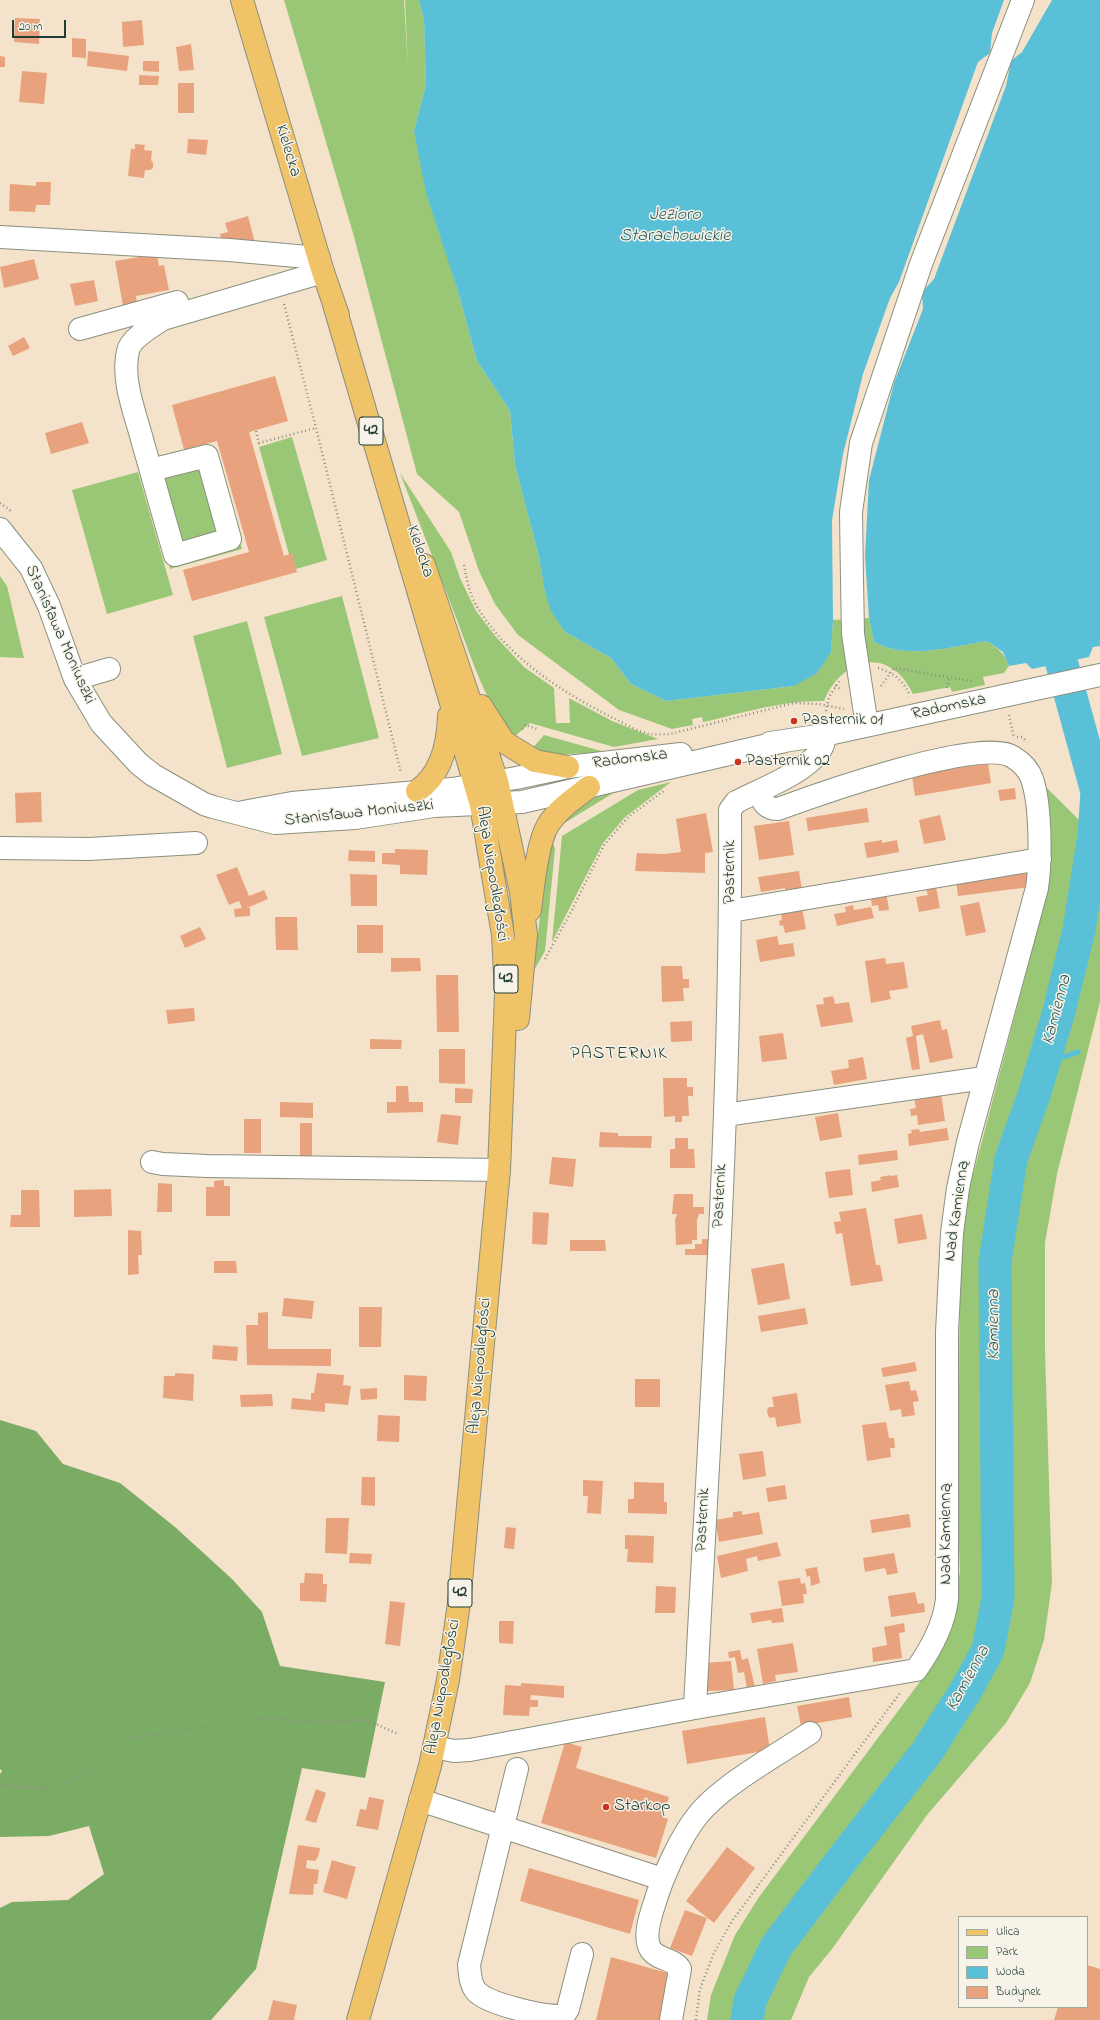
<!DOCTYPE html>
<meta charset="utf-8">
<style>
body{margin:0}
#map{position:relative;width:1100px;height:2020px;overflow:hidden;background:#f4e3ca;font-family:"Indie Flower",sans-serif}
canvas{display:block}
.legend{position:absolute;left:958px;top:1916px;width:130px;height:92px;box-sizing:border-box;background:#f7f3e8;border:1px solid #a1aaa0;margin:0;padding:5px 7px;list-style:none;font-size:12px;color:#1f3d34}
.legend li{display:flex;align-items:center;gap:8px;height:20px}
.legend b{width:20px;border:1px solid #a1aaa0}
.scale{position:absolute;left:12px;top:20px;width:54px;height:18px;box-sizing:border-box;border:2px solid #1f3d34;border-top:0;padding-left:5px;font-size:12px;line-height:14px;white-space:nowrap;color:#1f3d34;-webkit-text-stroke:3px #f7f3e8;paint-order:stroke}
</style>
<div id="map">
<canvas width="1100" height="2020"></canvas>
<ul class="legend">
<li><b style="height:5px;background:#f1c369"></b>Ulica</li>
<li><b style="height:11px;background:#9ac775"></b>Park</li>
<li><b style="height:11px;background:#5ac0d7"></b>Woda</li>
<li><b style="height:11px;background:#e8a27d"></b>Budynek</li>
</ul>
<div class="scale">20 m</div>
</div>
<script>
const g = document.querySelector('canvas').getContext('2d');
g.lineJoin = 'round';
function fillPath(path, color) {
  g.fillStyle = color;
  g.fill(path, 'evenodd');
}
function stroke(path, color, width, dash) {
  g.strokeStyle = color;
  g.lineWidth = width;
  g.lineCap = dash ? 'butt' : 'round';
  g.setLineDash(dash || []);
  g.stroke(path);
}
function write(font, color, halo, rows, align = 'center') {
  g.font = font + ' "Indie Flower",sans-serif';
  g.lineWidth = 3;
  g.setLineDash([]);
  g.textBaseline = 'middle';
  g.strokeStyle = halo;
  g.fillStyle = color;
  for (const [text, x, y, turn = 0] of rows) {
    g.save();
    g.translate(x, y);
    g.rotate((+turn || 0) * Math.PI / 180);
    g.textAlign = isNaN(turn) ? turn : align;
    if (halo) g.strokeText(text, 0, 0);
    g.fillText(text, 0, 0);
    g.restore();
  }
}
const green = new Path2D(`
 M284,0H404L408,67L405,0H419L424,20L426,85L414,131L477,361L510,411L515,465L539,557L545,593L565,632L611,658L631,684L666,701L794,686L831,652L833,620L869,618L874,642C908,660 950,647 987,641C998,649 1005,653 1009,666L1004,673L983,677L985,685L952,692L950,687L913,694C909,686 904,678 897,672C868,648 835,672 824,701C782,700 744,713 703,722L702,717L692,719L693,725L672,729L619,710L518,635L495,604L479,571L459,512L417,474L353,233Z
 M292,437L327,560L296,569L292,554H289L259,447Z
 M213,447L242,549L170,569L141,467Z
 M138,472L173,595L107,614L72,490Z
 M400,473L451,552L460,578L476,611L496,637L524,667L554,688L556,723H570L569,698L612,721L658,739L614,747L530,723L514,737C486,706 472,659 457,620C438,571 419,522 400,473Z
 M0,576L7,586L24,658L0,657Z
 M342,596L379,738L302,756L264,617Z
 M247,621L282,754L227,768L193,636Z
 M544,735L605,752L553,755L531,750Z
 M671,782L625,817L603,843L552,942L562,836L638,790Z
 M1046,787L1094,835L1100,825V1002L1057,1174L1045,1243V1349L1052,1583L1044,1640L1030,1683L1006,1723L927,1815L832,1949L809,1977L791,2020H707L711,1995L735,1935L759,1897L919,1683L946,1635L955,1602L960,1571L958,1526L960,1251L968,1194L1035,939L1050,844L1049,803Z
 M614,789L615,792L558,827L578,804Z
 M549,845H554L555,849L545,951L533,972Z`);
const forest = new Path2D(`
 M0,1420L36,1431L63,1464L120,1483L175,1527L232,1579L262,1612L280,1666L385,1682L365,1778L302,1768L256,1969L211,2020H0V1908L12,1902L68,1900L104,1874L89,1826L49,1836L0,1837V1774L2,1771L0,1769Z`);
const water = new Path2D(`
 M419,0H1004L992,33L990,53L978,62L899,282L890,298L863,374L843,454L832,520L833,620L831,652L817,673L794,686L666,701L631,684L611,658L565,632L551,611L545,593L539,557L515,465L510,411L477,361L457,288L426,193L414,131L426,85L424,20Z
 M1052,0H1100V646L1093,647L1089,657L1066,662L1064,658L1057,659L1056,664L1032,669L1026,663L1009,666L1003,652L987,641C950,647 908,660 874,642L869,618L865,556L869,480L894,383L923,309L922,292L934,279L1006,86L1011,61L1022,52Z`);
const stream = new Path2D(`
 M1043,1064L1078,1052`);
const river = new Path2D(`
 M747,2020L750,2001L776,1947L845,1856L926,1753L965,1692L988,1650L998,1598L995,1261L1011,1159L1034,1095L1058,1015L1079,930L1094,835L1097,792L1060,657V630L1100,589`);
const building = new Path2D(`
 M15,18L40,19L39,44L14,42Z
 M142,20L144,45L123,47L122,22Z
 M72,38L86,39V58L72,57Z
 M191,44L194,70L179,71L176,47Z
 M88,51L129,56L127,71L87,66Z
 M0,56L5,57V67H0Z
 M143,61H159V72L143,71Z
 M22,71L47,73L44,104L19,102Z
 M139,75L159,76L158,85H139Z
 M178,83H194V113H178Z
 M188,139L208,140L206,155L187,153Z
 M135,144L145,145L144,150L152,151L151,160L153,163V168L150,170H145L144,178L128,176L131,149H135Z
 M36,182H51L50,205H36L35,212L9,211L10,184L36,186Z
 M248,216L255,243L223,244L220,234L228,232L225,223Z
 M157,254L159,266L164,265L169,290L136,296L137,303L123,306L115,261Z
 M34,259L39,279L4,288L0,267Z
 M94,280L98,301L75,306L70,284Z
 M24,337L30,348L13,356L8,346Z
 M275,376L288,421L249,432L284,556L292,553L297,572L192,601L183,570L249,552L217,441L184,450L172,405Z
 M82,422L89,443L51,454L45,433Z
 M988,763L991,783L915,796L912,776Z
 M1015,788L1016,799L1000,801L998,790Z
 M41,792L42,822L16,823L15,793Z
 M867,808L869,822L808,831L806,818Z
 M706,813L713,852L705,853V873L635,871L637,853L664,854L681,852L676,819Z
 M940,815L946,840L924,844L919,820Z
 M789,821L794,855L759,860L754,826Z
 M882,840V843L897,840L899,852L867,858L864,843Z
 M395,849L428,850L427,875L400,874V865L382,864V853H395Z
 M349,850L375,851V862L348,861Z
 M237,867L249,896L264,890L268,899L247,908H250V916L235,917L234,909L242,908L239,901L229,905L216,875Z
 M799,871L802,890L785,893V888L761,892L758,877Z
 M1029,873L1030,887L958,896L956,881Z
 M350,874L377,875V906H351Z
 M936,887L940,908L919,912L916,897L928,895L926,889Z
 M886,891L889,910L879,911L878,905L872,906L870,893Z
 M979,902L986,932L966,936L960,906Z
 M801,903L806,929L785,933L783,925L780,926L779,921L782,920L780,907Z
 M853,905L854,910L871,907L874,918L837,926L834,914L846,912L845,907Z
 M275,917H297L298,950H276Z
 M357,925H383V953H357Z
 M200,927L206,939L185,948L180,936Z
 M777,936L779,945L793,943L795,956L760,962L756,940Z
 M391,958H420L421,971L391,972Z
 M885,958L886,964L904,962L908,988L889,991L891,999L871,1003L865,961Z
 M661,966H682L683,979H689V988H683L684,1001L662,1002Z
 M436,975H458L459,1032H437Z
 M833,996L835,1004L849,1002L853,1022L821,1027L816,1005L824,1004L823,998Z
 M194,1008L195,1021L168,1024L166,1010Z
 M940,1020L942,1030L947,1029L953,1058L930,1063L923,1034L916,1036L920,1069L912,1070L906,1038L913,1036L911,1026Z
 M692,1021V1041L671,1042L670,1022Z
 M783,1033L787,1059L762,1062L759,1036Z
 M370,1039L402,1040L401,1049H370Z
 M439,1049H465V1084L439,1083Z
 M863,1057L867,1079L834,1085L831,1071L849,1068L848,1060Z
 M663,1078H687V1087H693V1096H688L689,1116H682V1122H675V1116L664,1117Z
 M396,1086H408L409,1102H423V1112L387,1113V1102H396Z
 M455,1088L473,1089L472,1103H455Z
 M941,1093L945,1121L918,1125L917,1115L911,1116L910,1109L916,1108L914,1098Z
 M280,1102L313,1103V1118L280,1117Z
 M838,1113L842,1137L820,1141L815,1117Z
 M441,1114L461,1116L458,1145L437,1142Z
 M244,1119H261V1153H244Z
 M300,1123H312V1156H300Z
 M947,1128L949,1140L909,1146L908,1134L912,1133L911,1130L919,1129L920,1132Z
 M600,1132L618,1133V1136H652L651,1148L599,1147Z
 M675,1138H688V1149H694L695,1168H670V1149H675Z
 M897,1150L898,1160L859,1165L858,1155Z
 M552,1157L576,1159L573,1187L549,1184Z
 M850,1169L853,1195L829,1198L825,1172Z
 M891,1175V1176L897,1175L899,1187L872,1192L871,1182L881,1180L880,1177Z
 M224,1180V1186H230V1216H206V1187H214V1181Z
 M158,1183L172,1184V1212H157Z
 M111,1189L112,1216L74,1217V1190Z
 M21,1190H39L40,1227H10L11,1215H21Z
 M674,1194H693V1207H704V1214H699L697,1220V1240H692V1244L676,1245L675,1220L677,1214H672Z
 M866,1208L876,1265H880L883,1281L851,1286L842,1233L836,1234L834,1222L841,1221L839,1212Z
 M533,1212L549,1213L547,1245L532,1244Z
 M922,1214L927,1239L898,1244L894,1219Z
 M128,1230L141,1231L142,1255H138L139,1274L128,1275Z
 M702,1239H708V1255H685V1249H695V1244H702Z
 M570,1240H605L606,1251H570Z
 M214,1261H236L237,1273H214Z
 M784,1263L790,1299L758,1305L751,1269Z
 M284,1298L314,1301L312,1319L282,1316Z
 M359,1307H382L381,1347H359Z
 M805,1308L808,1324L761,1332L758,1316Z
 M268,1312V1349H331V1366L247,1365L246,1325H258V1313Z
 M213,1345L238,1347L237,1361L212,1359Z
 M915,1362L917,1371L883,1377L881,1368Z
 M175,1373L194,1374L193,1401L163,1398L164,1376H175Z
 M317,1373L344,1375L343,1385L351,1386L348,1405L325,1403V1412L291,1409L292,1398L311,1400V1393H314Z
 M404,1375L427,1376L426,1401L404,1400Z
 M635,1379H660V1407H635Z
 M909,1381L911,1391L916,1390L919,1401L913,1402L915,1415L902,1417L901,1409L890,1411L885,1385Z
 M377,1388V1399L361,1400L360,1389Z
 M797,1393L801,1423L777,1427L775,1417L770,1418L768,1416L767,1410L769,1407H774L772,1397Z
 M272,1394L273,1406L241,1407L240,1395Z
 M378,1415L400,1416L399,1442L377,1441Z
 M886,1422L889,1438H894L895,1448H890L891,1457L867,1461L862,1425Z
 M763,1451L766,1476L743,1480L739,1454Z
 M362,1477H375V1506L361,1505Z
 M583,1480L603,1481L601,1514L587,1513L588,1496H583Z
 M634,1482L664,1483V1502H667V1514L628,1513V1499H634Z
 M785,1485L787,1499L768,1502L766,1488Z
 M742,1511V1515L759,1512L763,1534L719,1542L715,1520L733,1517V1512Z
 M909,1514L911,1527L872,1533L870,1520Z
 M326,1518H349L347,1554L325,1553Z
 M506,1527L516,1528L514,1549L504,1548Z
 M625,1535L654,1536L653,1563L627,1562L628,1549H625Z
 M777,1542L781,1556L758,1561L757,1556L746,1559L748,1571L721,1578L717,1556Z
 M350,1553L372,1554L371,1564L349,1563Z
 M894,1553L898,1573L887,1575L885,1568L865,1572L863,1558Z
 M817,1567L820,1583L811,1586L810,1576L807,1577L805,1569Z
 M305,1573L323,1574V1584H327L326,1602L300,1601V1583H304Z
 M800,1578L801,1584L805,1583L807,1594H803L804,1603L782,1606L778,1581Z
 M656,1586L676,1587L675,1613H655Z
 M915,1592L918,1604L924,1603L925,1612L891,1617L888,1596Z
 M390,1601L405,1603L400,1646L385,1644Z
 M782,1608L784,1622L772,1623L771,1620L752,1623L750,1613Z
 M499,1621H514L513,1644L499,1643Z
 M904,1623L905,1632L899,1633L902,1658L873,1662L872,1648L887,1645L884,1627Z
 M793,1643L798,1672L775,1675L776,1681L763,1684L757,1649Z
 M740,1650L742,1660L748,1658L756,1691L748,1693L744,1672L738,1673L735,1657L729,1658L728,1652Z
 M731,1661L734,1690L707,1691L705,1663Z
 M521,1683L564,1686V1698L531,1695L530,1700H538V1707H530L529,1716L503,1715L505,1685L521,1686Z
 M849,1697L852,1717L801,1726L797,1706Z
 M765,1717L770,1750L687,1764L682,1731Z
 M565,1742L582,1747L576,1768L669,1797L663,1817L668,1819L656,1858L541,1823Z
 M316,1789L326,1793L316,1823L305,1820Z
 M369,1797L384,1800L378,1830L356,1826L360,1809L366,1810Z
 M298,1845L320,1848L318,1857L315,1861L307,1860L306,1868L319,1870L317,1884H314L313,1895L289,1894Z
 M727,1847L755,1868L714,1923L686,1901Z
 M332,1860L356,1867L347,1899L323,1892Z
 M529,1868L639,1900L630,1934L520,1901Z
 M685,1910L707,1918L692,1956L670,1948Z
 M611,1957L671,1974L660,2020H596Z
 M1087,1965L1100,1969V2020H1054L1058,2007H1087Z
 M273,2000L297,2005L294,2020H268Z`);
const path = new Path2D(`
 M284,304L316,428L401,773
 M256,431L259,443L316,428
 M0,503L11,511
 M464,565C467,582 470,596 479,610C510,659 562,692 613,718C624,723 636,731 649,734C655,735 663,734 670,734L794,703L819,704L844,709
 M878,668C894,673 904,681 910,696
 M835,686L842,690
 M881,686L894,668L972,681
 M947,688L949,678
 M826,711L829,697L840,680
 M1009,715L1014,738
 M522,729L525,725L537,729
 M1017,737H1022L1027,742
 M545,959L571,912L604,845L629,816L665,790
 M0,1785L44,1789L85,1775L117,1752L130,1738L264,1718H281L318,1723L367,1720L398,1734
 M696,2020L700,1989L714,1953L732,1921L900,1693`);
const minor = new Path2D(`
 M0,237L229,250L319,258
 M80,329L177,302
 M151,470L207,456L230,539L175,555C164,518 154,481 143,443C136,415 121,381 128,351C130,339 152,326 163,319L323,272
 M0,529L31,568L49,606L75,679L101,723L139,764L153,775L204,804L213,807L275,823L355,818L434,806L522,802L785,741
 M75,679L109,669
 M865,713L853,634L852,580L851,512L861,443L921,264L1023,0
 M770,743L824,735L1100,675
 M243,812L292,803L452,789L516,778L568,767L681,754
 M0,848L89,849L196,843
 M731,911L1040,859
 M725,1115L984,1078
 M152,1162L163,1164L207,1166L499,1170
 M695,1708C710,1409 732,1109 730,810L736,802C758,790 829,765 824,735
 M434,1747L454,1751L470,1750L695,1708L916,1670C931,1649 944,1626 947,1599V1332L952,1233L958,1188L968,1142L1037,888C1041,861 1041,805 1032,779C1029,770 1021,762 1013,757C982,736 816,795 778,809C765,809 763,802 759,791
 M517,1769L469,1965C470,1974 470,1984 476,1991C487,2004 542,2016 559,2016L564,2015L568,2009L582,1954
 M420,1800L662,1879
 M671,2020L680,1969C673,1958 658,1960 651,1950C643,1938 650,1917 654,1905C662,1878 680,1837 698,1815C722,1785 777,1755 810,1733`);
const major = new Path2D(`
 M242,0L323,272L338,315
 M333,301L481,805L503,935L506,994L499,1170L459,1603L448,1680L430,1766L358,2020
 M424,565L497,781L521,892L526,935L518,1019
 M481,706L504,742L535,761L568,767
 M417,791C441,775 448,745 449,716
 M530,910C533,888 537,843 548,825C558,809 575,798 589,787`);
const markers = [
 [794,721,4,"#c8321e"],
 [738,762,4,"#c8321e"],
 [606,1807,4,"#c8321e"]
];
const shields = [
 [371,431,24],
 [506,979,24],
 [460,1593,24]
];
const shieldNames = [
 ["42",371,431],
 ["42",506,979],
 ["42",460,1593]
];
const streetNames = [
 ["Kielecka",287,151,73],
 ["Kielecka",419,552,71],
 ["Stanisława Moniuszki",59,635,66],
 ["Radomska",949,708,-12],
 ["Radomska",630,760,-7],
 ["Stanisława Moniuszki",359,814,-6],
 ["Pasternik",731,872,-90],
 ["Aleja Niepodległości",491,874,81],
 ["Pasternik",721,1196,-87],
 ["Nad Kamienną",958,1211,-82],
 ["Aleja Niepodległości",481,1366,-85],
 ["Pasternik",704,1520,-87],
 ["Nad Kamienną",947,1534,-90],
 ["Aleja Niepodległości",444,1687,-80]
];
const poiNames = [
 ["Pasternik 01",802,721],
 ["Pasternik 02",746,762],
 ["Starkop",614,1807]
];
const waterNames = [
 ["Jezioro",675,216],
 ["Starachowickie",675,237],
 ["Kamienna",1058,1010,-75],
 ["Kamienna",995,1325,-90],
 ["Kamienna",969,1679,-61]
];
const neighbourhoodNames = [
 ["PASTERNIK",619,1055]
];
fillPath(green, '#9ac775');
fillPath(forest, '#7bac66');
fillPath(water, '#5ac0d7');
stroke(stream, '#5ac0d7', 5.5);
stroke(river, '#5ac0d7', 33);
fillPath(building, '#e8a27d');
stroke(minor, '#8a907f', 24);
stroke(major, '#8a907f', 24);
stroke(path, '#8a907f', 2.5, [1, 3]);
stroke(minor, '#fff', 22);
stroke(major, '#f1c369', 22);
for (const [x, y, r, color] of markers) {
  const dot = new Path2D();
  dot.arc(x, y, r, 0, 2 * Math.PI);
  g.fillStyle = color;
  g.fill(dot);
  stroke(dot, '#f7f3e8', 1.5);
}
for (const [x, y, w] of shields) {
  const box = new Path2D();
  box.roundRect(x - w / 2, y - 14, w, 28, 3);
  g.fillStyle = '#f7f3e8';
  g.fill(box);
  stroke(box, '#1f3d34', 1);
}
write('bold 16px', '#1f3d34', null, shieldNames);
write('17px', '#1f3d34', '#f7f3e8', streetNames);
write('17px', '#1f3d34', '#f7f3e8', poiNames, 'left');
write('italic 18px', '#2e5e5d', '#f7f3e8', waterNames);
g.letterSpacing = '1px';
write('18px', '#1f3d34', '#f7f3e8', neighbourhoodNames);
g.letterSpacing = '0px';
</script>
